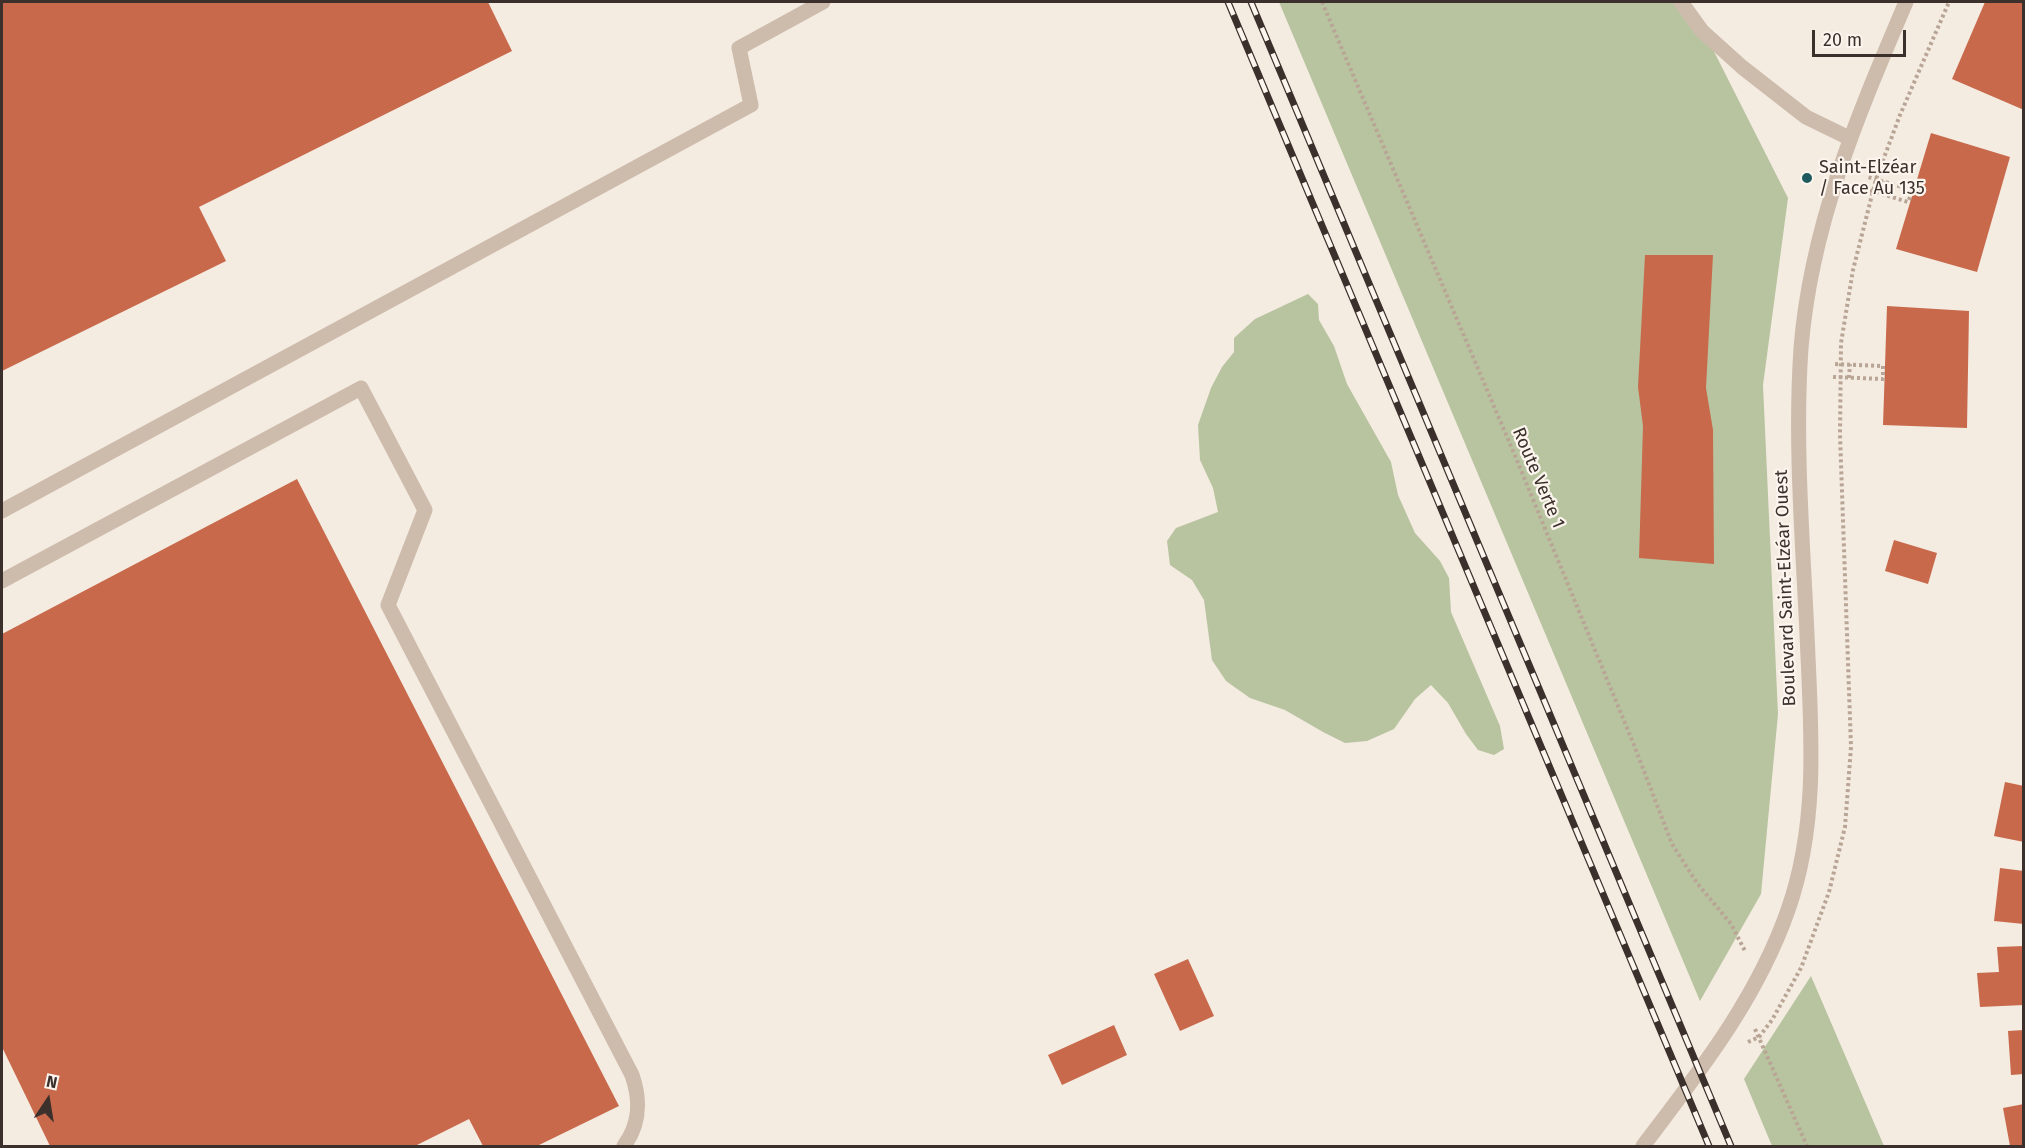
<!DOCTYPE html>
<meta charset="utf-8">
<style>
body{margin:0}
#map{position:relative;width:2025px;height:1148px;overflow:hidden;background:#f4ebe1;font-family:"Fira Sans",sans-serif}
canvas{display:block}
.frame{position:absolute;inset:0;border:3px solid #3b302b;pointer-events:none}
.north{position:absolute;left:18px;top:1070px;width:60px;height:60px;-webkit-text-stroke:4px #fbf5ee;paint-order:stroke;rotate:12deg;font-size:16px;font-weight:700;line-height:24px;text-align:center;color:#3b302b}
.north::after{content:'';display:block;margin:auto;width:21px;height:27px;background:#3b302b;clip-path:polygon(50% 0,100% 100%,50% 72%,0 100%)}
.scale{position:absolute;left:1812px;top:30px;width:94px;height:27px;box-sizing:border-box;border:3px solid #3b302b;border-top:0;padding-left:8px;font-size:18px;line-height:21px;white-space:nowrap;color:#3b302b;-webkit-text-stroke:4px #fbf5ee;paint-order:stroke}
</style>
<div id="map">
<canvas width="2025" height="1148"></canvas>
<div class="frame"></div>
<div class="north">N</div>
<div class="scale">20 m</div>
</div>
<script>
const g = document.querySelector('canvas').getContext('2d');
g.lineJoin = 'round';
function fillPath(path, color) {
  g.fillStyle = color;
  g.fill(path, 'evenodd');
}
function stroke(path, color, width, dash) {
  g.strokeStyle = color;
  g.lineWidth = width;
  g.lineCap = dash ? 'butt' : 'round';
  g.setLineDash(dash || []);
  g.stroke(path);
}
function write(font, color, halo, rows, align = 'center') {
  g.font = font + ' "Fira Sans",sans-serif';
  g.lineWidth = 4.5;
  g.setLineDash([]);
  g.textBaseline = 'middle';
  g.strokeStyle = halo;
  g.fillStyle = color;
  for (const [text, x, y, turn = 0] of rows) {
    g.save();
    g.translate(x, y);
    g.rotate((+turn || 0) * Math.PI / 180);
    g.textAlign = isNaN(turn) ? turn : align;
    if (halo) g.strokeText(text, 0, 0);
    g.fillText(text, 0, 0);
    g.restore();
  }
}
const green = new Path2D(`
 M1279,2H1689L1788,198L1763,385L1778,714L1761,894L1700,1001Z
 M1308,294L1318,304L1319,320L1334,346L1347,384L1391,462L1398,495L1415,533L1440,561L1449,578L1451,612L1500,726L1504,749L1494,755L1478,750L1466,734L1448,703L1431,685L1415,699L1394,729L1367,741L1345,743L1323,732L1285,710L1250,698L1226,681L1212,660L1204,600L1192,580L1170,565L1167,541L1176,528L1218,512L1213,488L1200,460L1198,425L1211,388L1222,367L1234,352V338L1255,319Z
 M1811,976L1884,1146H1772L1744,1079Z`);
const building = new Path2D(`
 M2,2H488L512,51L199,207L226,261L2,371Z
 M1985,2H2024V110L1952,79Z
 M1931,133L2010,157L1977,272L1896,249Z
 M1645,255H1713L1706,388L1713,430L1714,564L1639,558L1643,426L1638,387Z
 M1887,306L1969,311L1967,428L1883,425Z
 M297,479L619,1106L537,1146H483L469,1119L415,1146H50L2,1047V634Z
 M1894,540L1937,553L1928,584L1885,571Z
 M2005,782L2024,786V842L1994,836Z
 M2000,868L2024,871V924L1994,921Z
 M2024,946V1005L1980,1007L1977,973L1999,972L1997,947Z
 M1188,959L1214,1016L1180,1031L1154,974Z
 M1114,1025L1127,1055L1062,1085L1048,1055Z
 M2024,1030V1074L2011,1075L2008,1031Z
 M2024,1104V1146H2010L2003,1108Z`);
const path = new Path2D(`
 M1322,2L1516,458L1634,745L1672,844L1697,883L1731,924L1745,951
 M1864,192L1872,191L1908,202L1913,190L1868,177
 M1880,193L1884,181
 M1833,377L1883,379V366L1834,364
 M1849,378L1850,364
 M1755,1029L1807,1146
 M1748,1042L1759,1037L1772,1020L1801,968L1829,892L1845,827L1851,747L1840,435L1841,343L1853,270L1876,179L1900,115L1949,2`);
const minor = new Path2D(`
 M1681,2L1702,31L1742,67L1806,117L1849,138
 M2,511L751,105L739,48L823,2
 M2,581L361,388L425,510L388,605L632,1075C641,1101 640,1124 624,1146
 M1643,1146C1699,1072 1757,999 1788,910C1817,828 1812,742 1808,657C1804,556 1794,449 1801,348C1811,224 1858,115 1906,2`);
const rail = new Path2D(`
 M1228,2L1709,1146
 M1251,2L1731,1146`);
const markers = [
 [1807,178,6,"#1f5a5e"]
];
const poiNames = [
 ["Saint-Elzéar",1819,168],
 ["/ Face Au 135",1819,189]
];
const streetNames = [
 ["Route Verte 1",1538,478,67],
 ["Boulevard Saint-Elzéar Ouest",1786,588,-92]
];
fillPath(green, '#b8c4a0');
fillPath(building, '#c8694b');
stroke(path, '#b9a596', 4, [3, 3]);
stroke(minor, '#cdbbac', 15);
stroke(rail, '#3b302b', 7);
stroke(rail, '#fbf5ee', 4.5, [14]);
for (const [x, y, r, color] of markers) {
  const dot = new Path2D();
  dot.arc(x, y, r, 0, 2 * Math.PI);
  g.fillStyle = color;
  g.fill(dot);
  stroke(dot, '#fbf5ee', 2);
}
write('18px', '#3b302b', '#fbf5ee', poiNames, 'left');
write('18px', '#3b302b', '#fbf5ee', streetNames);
</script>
